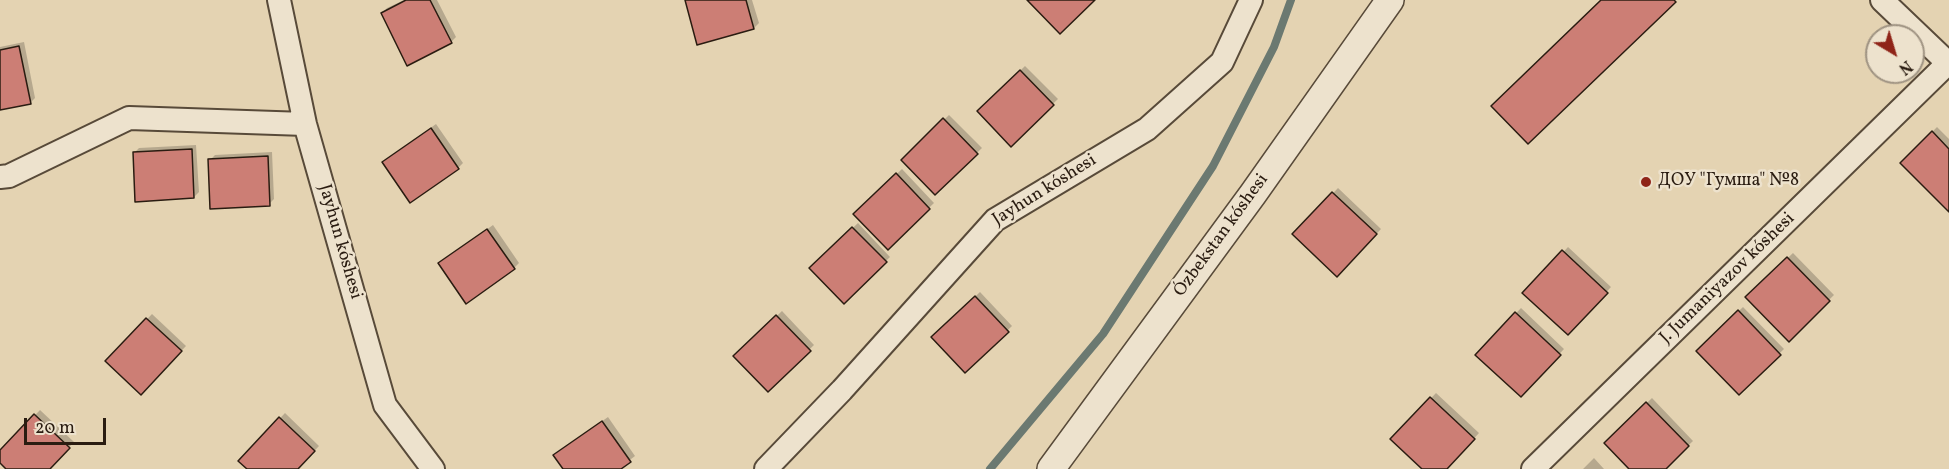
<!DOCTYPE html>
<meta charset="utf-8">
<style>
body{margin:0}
#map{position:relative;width:1949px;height:469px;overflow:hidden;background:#e4d3b2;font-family:Vollkorn,serif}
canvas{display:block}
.north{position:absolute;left:1865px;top:24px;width:60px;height:60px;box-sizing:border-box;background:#ede2cd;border:2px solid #9f9382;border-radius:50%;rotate:142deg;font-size:16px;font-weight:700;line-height:24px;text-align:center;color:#2a1c11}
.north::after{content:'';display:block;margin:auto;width:21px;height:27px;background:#8f2418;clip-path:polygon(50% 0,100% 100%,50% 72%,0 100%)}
.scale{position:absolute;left:24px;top:418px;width:82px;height:27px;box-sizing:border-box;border:3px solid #2a1c11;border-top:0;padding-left:8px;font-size:18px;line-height:21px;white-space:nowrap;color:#2a1c11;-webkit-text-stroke:4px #ede2cd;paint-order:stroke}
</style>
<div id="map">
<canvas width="1949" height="469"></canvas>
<div class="north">N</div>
<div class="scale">20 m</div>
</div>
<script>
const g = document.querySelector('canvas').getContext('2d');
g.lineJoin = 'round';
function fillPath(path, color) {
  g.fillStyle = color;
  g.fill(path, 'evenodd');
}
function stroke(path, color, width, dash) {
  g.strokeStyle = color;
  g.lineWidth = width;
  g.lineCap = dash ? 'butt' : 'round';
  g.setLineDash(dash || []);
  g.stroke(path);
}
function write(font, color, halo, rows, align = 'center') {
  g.font = font + ' Vollkorn,serif';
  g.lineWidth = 5;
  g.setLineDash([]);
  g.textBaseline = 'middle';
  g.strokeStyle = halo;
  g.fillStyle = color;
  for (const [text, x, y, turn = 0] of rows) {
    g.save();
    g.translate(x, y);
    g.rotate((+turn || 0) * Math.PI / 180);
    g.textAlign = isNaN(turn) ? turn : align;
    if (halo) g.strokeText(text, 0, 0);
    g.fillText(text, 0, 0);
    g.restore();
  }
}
const shadow = new Path2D(`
 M404,0H437L456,37L451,42L382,13L387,8Z
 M686,0H752L759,23L754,28L698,43Z
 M24,42L35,98L30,103L0,108V47Z
 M1025,66L1058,99L1011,144L979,111Z
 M949,115L982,148L935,193L903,160Z
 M436,124L463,163L458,168L384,162Z
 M1937,127L1949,139V210L1902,163Z
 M196,145L199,192L194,197L134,153L139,148Z
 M272,152L274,199L269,204L210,160L215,155Z
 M902,169L934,203L888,248L855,214Z
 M1338,188L1381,229L1337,275L1294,234Z
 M858,223L890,257L844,302L811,268Z
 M493,225L519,263L514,268L440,263Z
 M1568,247L1611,287L1568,333L1525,293Z
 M1793,253L1834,295L1789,339L1747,297Z
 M980,292L1012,326L966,371L933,337Z
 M1743,307L1784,349L1739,393L1698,351Z
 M1521,308L1564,349L1521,395L1477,354Z
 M782,311L814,345L768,390L735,356Z
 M152,314L186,346L141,393L107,361Z
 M1436,393L1479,433L1446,469H1424L1392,439Z
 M1652,398L1693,441L1664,469H1632L1606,443Z
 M40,410L74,442L48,469H8L0,461V452Z
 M285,413L319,446L297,469H249L240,461Z
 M608,417L635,456L618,469H565L560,451Z
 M1594,458L1604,469H1583Z`);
const stream = new Path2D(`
 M990,469L1103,334L1213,166L1274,47L1291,0`);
const building = new Path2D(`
 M406,0H430L452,43L407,66L381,13Z
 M685,0H746L754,29L697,45Z
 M1027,0H1095L1060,34Z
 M1601,0H1674L1676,2L1528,144L1491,106Z
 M19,46L31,104L0,110V50Z
 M1020,70L1054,105L1011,147L977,111Z
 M943,118L978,154L935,195L901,160Z
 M431,128L459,169L410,203L382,162Z
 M1932,131L1949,149V212L1900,163Z
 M192,149L194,198L135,202L133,152Z
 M268,156L270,206L210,209L208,159Z
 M896,173L930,209L888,250L853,214Z
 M1332,192L1377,234L1337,277L1292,234Z
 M852,227L887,262L844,304L809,268Z
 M487,229L515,269L466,304L438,263Z
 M1562,250L1608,293L1568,335L1522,293Z
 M1787,257L1830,301L1789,342L1745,297Z
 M975,296L1009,332L965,373L931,337Z
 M1738,310L1781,355L1739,395L1696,351Z
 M1515,312L1561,355L1521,397L1475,355Z
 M776,315L811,351L768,392L733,356Z
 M146,318L182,351L141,395L105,361Z
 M1430,397L1475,439L1447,469H1422L1390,439Z
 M1646,402L1689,446L1666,469H1629L1604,443Z
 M34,414L70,448L50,469H6L0,463V450Z
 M279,417L315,451L298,469H247L238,461Z
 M602,421L631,462L621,469H563L553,455Z`);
const minor = new Path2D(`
 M279,0L305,124L385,405L433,469
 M1882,0L1949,64
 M0,177L9,176L129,118L305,124
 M766,469L842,390L995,220L1147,129L1222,62L1251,0
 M1533,469L1948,63`);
const tertiary = new Path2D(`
 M1051,469L1253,194L1390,0`);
const markers = [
 [1646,182,6,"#8f2418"]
];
const poiNames = [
 ["ДОУ \"Гумша\" №8",1658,182]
];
const streetNames = [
 ["Jayhun kóshesi",1045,191,-32],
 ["Ózbekstan kóshesi",1222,236,-54],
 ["Jayhun kóshesi",339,242,74],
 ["J. Jumaniyazov kóshesi",1728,279,-44]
];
fillPath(shadow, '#0003');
stroke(stream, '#6b7971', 8);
fillPath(building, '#cc7e75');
stroke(building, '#2a1c11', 1.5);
stroke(minor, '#584a39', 26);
stroke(tertiary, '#584a39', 30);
stroke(minor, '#ede2cd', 22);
stroke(tertiary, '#ede2cd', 27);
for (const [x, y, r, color] of markers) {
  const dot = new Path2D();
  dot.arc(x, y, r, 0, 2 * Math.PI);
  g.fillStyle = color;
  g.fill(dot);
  stroke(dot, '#ede2cd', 2);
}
write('18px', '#2a1c11', '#ede2cd', poiNames, 'left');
write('18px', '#2a1c11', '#ede2cd', streetNames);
</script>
